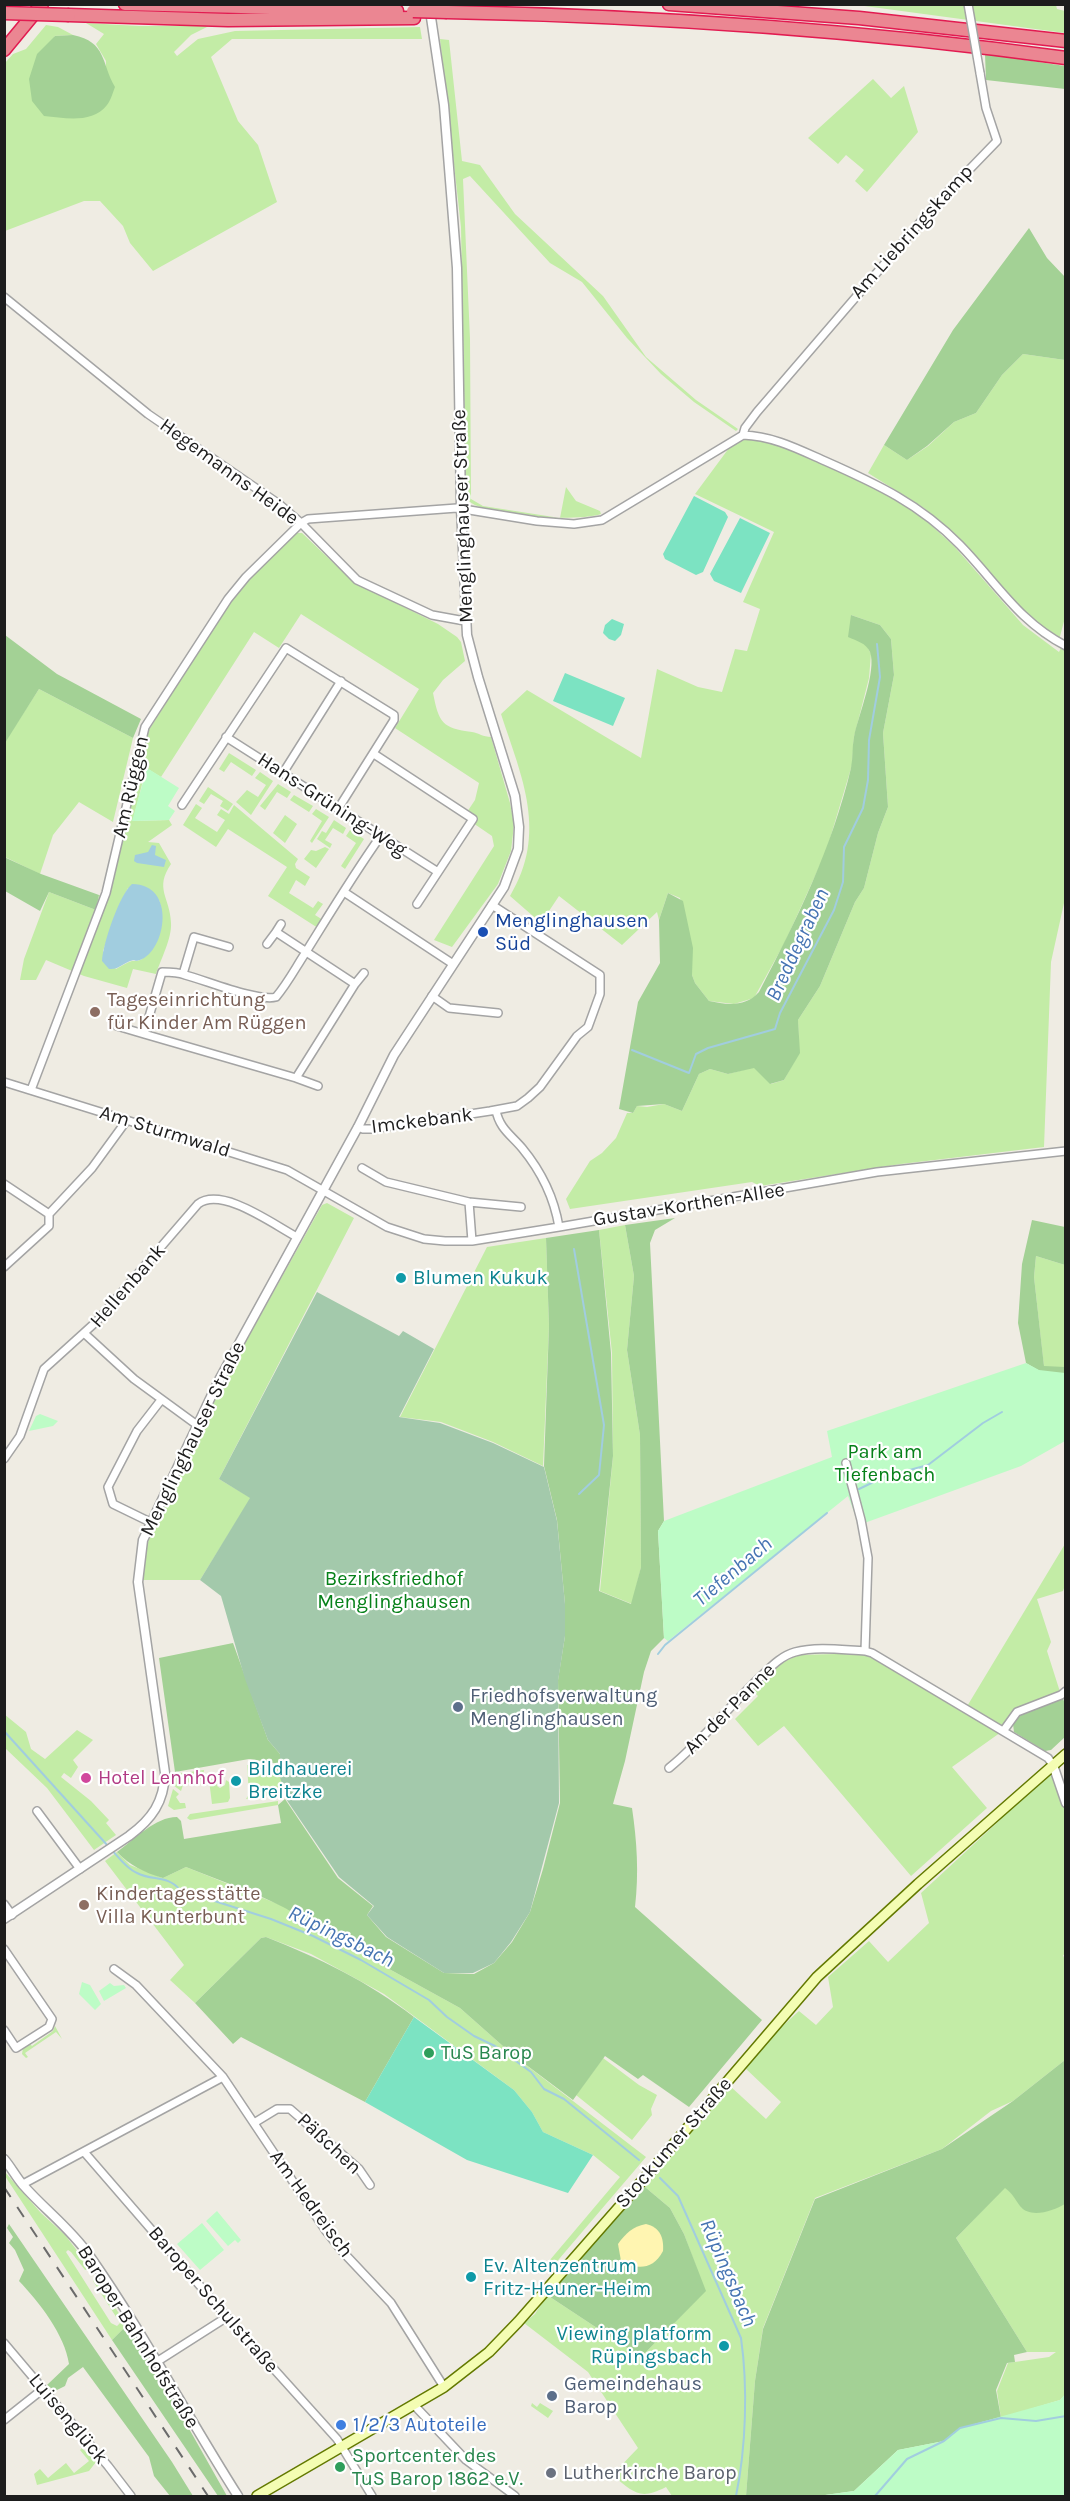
<!DOCTYPE html>
<meta charset="utf-8">
<style>
body{margin:0}
#map{position:relative;width:1070px;height:2501px;overflow:hidden;background:#efece3;font-family:Karla,sans-serif}
canvas{display:block}
.frame{position:absolute;inset:0;border:6px solid #1d1d1d;pointer-events:none}
</style>
<div id="map">
<canvas width="1070" height="2501"></canvas>
<div class="frame"></div>
</div>
<script>
const g = document.querySelector('canvas').getContext('2d');
g.lineJoin = 'round';
function fillPath(path, color) {
  g.fillStyle = color;
  g.fill(path, 'evenodd');
}
function stroke(path, color, width, dash) {
  g.strokeStyle = color;
  g.lineWidth = width;
  g.lineCap = dash ? 'butt' : 'round';
  g.setLineDash(dash || []);
  g.stroke(path);
}
function write(font, color, halo, rows, align = 'center') {
  g.font = font + ' Karla,sans-serif';
  g.lineWidth = 4.5;
  g.setLineDash([]);
  g.textBaseline = 'middle';
  g.strokeStyle = halo;
  g.fillStyle = color;
  for (const [text, x, y, turn = 0] of rows) {
    g.save();
    g.translate(x, y);
    g.rotate((+turn || 0) * Math.PI / 180);
    g.textAlign = isNaN(turn) ? turn : align;
    if (halo) g.strokeText(text, 0, 0);
    g.fillText(text, 0, 0);
    g.restore();
  }
}
const grass = new Path2D(`
 M857,5H1056L1057,9L1065,11V33Z
 M86,23L139,26H209L191,35L174,52L177,56L198,39L235,31L420,27L422,39H232L211,57L238,121L258,145L277,202L153,271L130,243L123,226L100,201H84L5,231V63L13,54L26,49L46,25L58,27L73,35L54,36L106,71V61L96,44L104,34Z
 M440,39L449,40L462,161L480,165L515,214L603,296L646,357L696,400L738,429L736,431L694,402L661,374L627,338L582,282L550,263L470,176L463,179L470,339L471,499L483,506L560,518L566,487L576,501L600,511L601,514C577,522 479,518 466,498L461,227Z
 M873,79L891,98L904,86L918,132L867,192L855,181L864,170L846,155L838,164L808,138Z
 M1023,354L1065,360L1066,614L1059,640L1041,629L1008,596L961,542L924,508L868,473L884,445L907,460L928,446L954,422L976,413L1002,375Z
 M744,440H758L781,445L896,498L921,516L954,546L1023,625L1059,652L1061,648L1065,651L1066,894L1051,962L1044,1147L901,1164L760,1186L752,1182L570,1209L566,1199L590,1161L602,1153L616,1138L627,1113H633L637,1106L647,1107L664,1104L682,1111L699,1074L710,1069L728,1074L754,1067L771,1084L784,1080L799,1053L798,1020L820,986L855,902L864,888L878,833L888,807L883,733L894,675L891,639L880,625L851,615L871,654L869,678L854,737L852,765L826,852L785,942L754,998L734,1004L709,1001L695,983L692,975V948L680,898L668,893L659,920L657,912L622,945L559,896L541,923L510,896C548,833 522,778 501,714L527,690L641,758L657,669L698,687L722,692L735,649L747,651L760,609L743,602L774,532L695,494L732,444Z
 M297,533H302L345,574L366,588L438,624L457,637L461,642L465,661L443,680L433,693C439,723 442,728 472,732C479,733 483,737 491,737L510,803L514,825L511,851L498,884L452,947L434,940L494,846L492,836L473,823L467,812L475,800L479,783L395,728L419,689L301,614L279,648L254,632L161,777L146,768L133,821L169,820L172,825L148,842L159,843L171,864C154,889 170,897 171,923C172,938 161,959 156,974L133,969L127,988L84,976L46,960L36,980H20L24,959L49,892L96,910L99,895L110,896L147,733L229,603L260,567ZM128,888L159,900C165,920 161,946 142,959C137,962 133,960 129,962C124,964 120,967 116,969L103,951L117,911Z
 M39,689L133,738L113,822L79,802L53,835L40,874L5,857L4,743Z
 M229,753L256,770L252,776L231,762L224,772L219,769Z
 M260,772L273,781L251,815L236,802L247,790L258,797L266,785L255,778Z
 M278,784L291,792L287,798L277,792L265,810L260,806Z
 M208,787L233,804L228,811L220,806L223,801L211,794L204,804L199,801Z
 M294,795L313,806L309,812L290,800Z
 M196,804L202,808L195,818L217,832L225,820L217,815L221,809L229,814L234,805L298,859L295,864L296,868L310,877L305,886L296,880L289,893L313,908L318,901L323,904L315,915L323,920L318,928L268,896L287,867L228,829L216,847L183,825Z
 M316,809L329,817L312,843L310,841L322,821L312,814Z
 M285,815L297,824L285,843L273,833Z
 M334,820L346,828L343,834L333,828L325,840L332,844L330,848L317,839L322,831L326,833Z
 M350,830L364,839L345,869L341,866L356,843L346,836Z
 M325,847L329,849L316,868L304,859L311,850L316,851Z
 M327,1203L354,1218L219,1479L251,1498L200,1580H143L144,1556L148,1542L200,1429L235,1361L322,1205Z
 M625,1225L634,1276L627,1350L640,1435L641,1567L632,1604L600,1591L613,1456L612,1353L599,1230Z
 M546,1238L549,1326L543,1466L493,1442L441,1422L400,1417L487,1247Z
 M1036,1256L1065,1265V1367H1044L1034,1277Z
 M1065,1544V1585L1063,1591L1037,1599L1051,1642L1047,1651L1061,1695L1018,1712L1004,1730L952,1767L987,1808L911,1876L784,1726L758,1746L735,1719L758,1696L752,1690L783,1662L799,1655L872,1653L966,1708Z
 M4,1714L26,1732L31,1749L45,1759L77,1730L93,1740L73,1760L78,1767L71,1778L64,1773L61,1777L91,1801L109,1820L106,1823L116,1835L94,1850L47,1788L5,1748Z
 M247,1765L278,1768L285,1790L277,1794L246,1799L249,1794Z
 M1053,1765L1066,1803V1954L1063,1955L1066,1963L1065,2060L1013,2101L991,2111L942,2149L815,2198L763,2328L755,2381L746,2496H672L666,2487C639,2501 634,2492 612,2475L638,2448L588,2372L524,2323L535,2314L547,2295L641,2357L705,2291L684,2234L670,2208L645,2187L730,2086L766,2119L781,2102L745,2068L776,2032L799,2011L816,2025L833,2007L828,1977L869,1941L888,1962L929,1923L921,1893L1000,1820L1010,1802Z
 M204,1770L203,1778L193,1783L184,1782L181,1791L173,1785L175,1774Z
 M217,1778V1786L220,1788L225,1785L226,1780L229,1782L230,1798L228,1802L212,1804L209,1780Z
 M173,1789L179,1794L176,1797L180,1803H185L186,1808L174,1810L168,1806Z
 M278,1801V1805L190,1820L187,1818L190,1814Z
 M117,1852L130,1865L163,1878L186,1867L283,1906L307,1921L314,1930L322,1932L460,2008L513,2055L646,2157L548,2272L544,2267L620,2177L593,2155L543,2132L532,2112L514,2090L384,1994L311,1954L266,1937L261,1938L195,2003L170,1980L184,1965L105,1861Z
 M55,2026L62,2039L56,2032L25,2053L28,2057L26,2058L22,2054L23,2048L30,2044L32,2046L53,2031Z
 M603,2058L639,2085L657,2095L651,2109L652,2115L632,2140L576,2095Z
 M4,2171L41,2213L65,2235L89,2266L88,2270H85L71,2252L68,2250L66,2252L111,2323L117,2326L120,2323L93,2281L94,2278L98,2280L128,2328L123,2329L112,2340L5,2176Z
 M1005,2187L1015,2196L1022,2208L1065,2204L1066,2394L1060,2400L1001,2418L997,2391L1008,2363L1049,2357L1056,2352H1027L956,2238Z
 M532,2403L537,2407L540,2403L553,2411L548,2418L531,2406Z
 M82,2448L96,2462L89,2471L37,2485L34,2474L40,2469L48,2478L66,2463L74,2473L89,2461L80,2450Z`);
const forest = new Path2D(`
 M73,35C107,42 101,63 115,87C113,92 111,100 107,105C92,124 65,118 44,116L32,101L29,79L37,54L55,36Z
 M985,54L1065,66V89L986,80Z
 M1029,228L1047,258L1065,277V360L1023,354L1002,375L976,413L954,422L927,446L907,460L884,445L953,330Z
 M851,615L880,625L891,639L894,675L883,733L888,807L878,833L864,888L855,902L820,986L798,1020L800,1053L784,1080L770,1084L754,1068L728,1074L710,1069L699,1074L682,1111L664,1104L637,1106L633,1113L619,1109L638,1002L660,963L659,920L668,893L683,901L693,948L692,975L695,983L709,1001C727,1005 746,1007 759,992C797,919 832,848 851,768C853,758 852,747 854,737C858,716 877,671 870,652C866,643 857,641 848,637Z
 M5,635L57,674L141,719L133,738L39,689L5,743Z
 M4,857L41,874L99,895L96,910L49,892L40,911L5,891Z
 M675,1218L655,1230L650,1243L664,1521L658,1531L664,1638L651,1651L644,1672L625,1761L613,1804L632,1808C637,1842 639,1873 635,1907L762,2020L689,2107L643,2075L638,2079L605,2056L573,2100L513,2055L460,2008L322,1932C311,1929 296,1913 283,1907C252,1891 218,1880 186,1867L163,1878C143,1872 131,1866 117,1852C135,1839 155,1817 177,1817L181,1821L184,1839L281,1823L278,1805L285,1799L338,1878L373,1906L367,1915L386,1937L444,1973L474,1974L494,1963L512,1942L530,1912L543,1869L560,1803L558,1680L565,1636V1604L557,1520L544,1466L549,1326L546,1238L599,1230L611,1353L613,1456L599,1591L631,1604L641,1567L640,1435L627,1350L634,1276L625,1225Z
 M1032,1220L1065,1227V1265L1036,1256L1034,1277L1044,1366L1065,1367V1383L1062,1384L1026,1363L1018,1323L1022,1264Z
 M233,1643L268,1740L280,1754V1764L249,1759L175,1772L159,1658Z
 M1062,1697L1065,1703V1737L1051,1750L1045,1751L1014,1732L1013,1724L1019,1715Z
 M266,1937C319,1958 369,1982 414,2017L365,2102L241,2037L233,2044L195,2003L261,1938Z
 M1065,2060V2204C1053,2211 1030,2219 1020,2206C1015,2199 1012,2193 1005,2188L956,2238L1027,2352L1014,2355L1015,2362L1007,2363L996,2390L1001,2418L960,2428L944,2441L898,2450L854,2491L818,2496H746L755,2381L763,2329L815,2199L942,2149L1013,2101Z
 M645,2187L670,2208L684,2234L706,2291L641,2357L547,2295Z
 M9,2224L172,2462L193,2496H170L154,2476L149,2457L83,2367L68,2378L65,2386L55,2391L47,2385L69,2364C65,2335 39,2302 19,2281L24,2270L15,2250L9,2243L13,2237L7,2228Z
 M128,2328L166,2388L227,2496H218L112,2340L123,2329Z`);
const sand = new Path2D(`
 M646,2224C660,2227 664,2238 663,2251C653,2270 637,2270 621,2261L618,2244C626,2233 632,2227 646,2224Z`);
const cemetery = new Path2D(`
 M317,1292L399,1336L403,1331L434,1349L399,1417L440,1423L493,1443L544,1467L557,1521L565,1604V1636L558,1681L559,1803L530,1912L511,1942L494,1963L473,1973H444L387,1937L367,1915L374,1906L339,1877L286,1799L277,1766L280,1764V1754L268,1740L245,1679L221,1596L200,1580L250,1498L219,1479Z`);
const park = new Path2D(`
 M147,768L179,788L168,806L175,811L169,820L132,821Z
 M1026,1363L1039,1370L1065,1373V1441L1021,1466L859,1525L848,1496L668,1641L664,1638L658,1531L664,1521L832,1457L827,1431Z
 M40,1414L58,1421L53,1426L29,1431L36,1416Z
 M82,1982L90,1985L101,2004L95,2010L79,1994Z
 M110,1983L114,1986L124,1985L126,1988L104,2001L99,1991Z
 M217,2211L241,2240L238,2243L235,2240L228,2246L206,2221Z
 M202,2223L224,2250L200,2270L177,2244Z
 M1065,2394V2496H818L854,2491L898,2450L944,2441L960,2428L1060,2400Z`);
const pitch = new Path2D(`
 M694,496L725,512L728,517L703,572L696,575L665,559L663,554Z
 M740,518L770,533L741,593L714,581L710,574Z
 M612,619L624,624L621,635L615,641L609,639L603,633L605,625Z
 M565,673L625,698L613,726L553,701Z
 M414,2017L514,2090L532,2112L543,2132L593,2155L568,2193L467,2160L365,2102Z`);
const water = new Path2D(`
 M152,845L156,846L155,855L166,860L164,867L137,863L134,861L135,855L148,852Z
 M132,884C177,884 166,951 140,960C134,962 136,959 130,961C122,964 118,970 109,969L102,961C103,944 119,895 132,884Z`);
const stream = new Path2D(`
 M632,1050L689,1073L696,1054L708,1048L775,1029L780,1013L834,910L843,882L844,847L863,808L868,780L869,740L880,677L877,644
 M574,1249L604,1425L599,1475L579,1494
 M859,1489L884,1477L928,1465L983,1423L1002,1412
 M658,1654L665,1645L827,1513
 M4,1731L108,1846
 M112,1850C119,1858 127,1869 137,1873C152,1881 168,1875 180,1890L271,1919L313,1936L361,1960L429,2000L447,2017L474,2036L495,2046L531,2072L544,2089L564,2099L639,2160
 M660,2178L678,2196L741,2338C748,2387 746,2448 736,2496
 M875,2496L907,2459L944,2441L960,2428L1001,2418L1036,2421L1066,2416`);
const minor = new Path2D(`
 M4,297L148,414L279,504L301,523L357,580L432,615L465,621
 M743,435L745,428L757,412L935,205L997,141L986,108L980,73
 M226,737L438,872
 M374,754L473,819L417,904
 M283,773L341,681
 M182,805L286,648L394,715V720L338,809
 M344,892L453,964
 M276,932L281,924
 M267,944L276,932L355,984L296,1078L144,1034L162,972C170,972 178,972 185,975C205,980 258,1002 276,997C287,984 295,969 304,955C329,915 353,875 380,837
 M183,974L194,937L229,947
 M355,984L364,973
 M432,996L449,1008L498,1013
 M117,1026L144,1034
 M296,1078L318,1086
 M4,1082L287,1170L387,1227L424,1239L445,1241H472L559,1227L877,1172L1066,1151
 M31,1090L106,893L145,727L228,599L246,577L301,523L308,519L457,508L537,521L574,524L602,520L743,435C773,436 798,449 825,461C877,484 920,504 960,545C997,583 1018,621 1066,646
 M496,1110C499,1128 511,1135 522,1148C541,1171 554,1197 559,1227
 M358,1127L363,1129H372L490,1111L517,1106L528,1098L540,1087L577,1036L588,1027L600,994V975L492,905
 M362,1168L386,1182L469,1202
 M4,1184L49,1214
 M472,1241L469,1202L521,1207
 M4,1267L49,1226V1214L92,1168L127,1120
 M85,1334L134,1379L197,1425
 M4,1459L20,1436L44,1369L97,1321L198,1204C222,1186 274,1225 297,1237
 M846,1463L861,1520L868,1558L865,1651
 M150,1522L113,1504L108,1487L137,1431L161,1400
 M1004,1730L1017,1712L1061,1695L1066,1691
 M669,1768C700,1743 728,1708 758,1679C769,1669 780,1656 795,1652C817,1646 843,1650 865,1651L872,1653L1048,1758L1053,1765
 M37,1811L80,1869
 M4,1904L12,1915
 M4,1949L52,2019L49,2027L16,2048L4,2030
 M114,1969L136,1985L223,2077L326,2231L341,2250L391,2303L444,2387
 M254,2123L277,2109H290L359,2169L370,2185
 M85,2153L227,2317L337,2439L372,2496
 M23,2184L223,2077
 M4,2343L108,2466L131,2496
 M158,2361L227,2317
 M414,2405L466,2460L515,2496
 M4,2420L43,2389`);
const tertiary = new Path2D(`
 M1053,1765L1066,1803
 M4,1919L129,1836C152,1819 164,1802 165,1773L138,1582L143,1540L218,1382L358,1127L394,1055L504,887L518,849L519,827L515,796L478,677L467,635L461,508L457,268L444,105L429,4
 M4,2159C11,2167 16,2177 23,2185C44,2209 70,2228 89,2255C143,2332 187,2416 238,2496`);
const secondary = new Path2D(`
 M257,2496L444,2387L489,2352L518,2322L642,2181L817,1977L918,1884L1066,1754`);
const motorway = new Path2D(`
 M125,4L397,11
 M669,4L859,18L1066,41
 M4,6L6,4
 M447,12C654,16 860,30 1066,58
 M69,15L228,20L414,18
 M4,50L42,4`);
const rail = new Path2D(`
 M4,2187L208,2496`);
const minorBridge = new Path2D(`
 M968,4L980,73`);
const motorwayBridge = new Path2D(`
 M413,11L447,12
 M4,13L69,15`);
const markers = [
 [483,932,6,"#1a4fb4"],
 [95,1012,6,"#8d6e63"],
 [401,1278,6,"#0f9aa8"],
 [458,1707,6,"#5c6f8a"],
 [86,1778,6,"#d1479c"],
 [236,1781,6,"#0f9aa8"],
 [84,1905,6,"#8d6e63"],
 [429,2053,6,"#2e9e5b"],
 [471,2277,6,"#0f9aa8"],
 [724,2346,6,"#0f9aa8"],
 [552,2396,6,"#5c6f8a"],
 [341,2425,6,"#3f7fe0"],
 [340,2467,6,"#2e9e5b"],
 [551,2473,6,"#6b7280"]
];
const streetNames = [
 ["Am Liebringskamp",912,232,-48],
 ["Hegemanns Heide",229,472,36],
 ["Menglinghauser Straße",463,516,-92],
 ["Am Rüggen",131,787,-77],
 ["Hans-Grüning-Weg",332,805,33],
 ["Imckebank",422,1121,-7],
 ["Am Sturmwald",165,1132,17],
 ["Gustav-Korthen-Allee",689,1205,-9],
 ["Hellenbank",128,1286,-49],
 ["Menglinghauser Straße",193,1439,-64],
 ["An der Panne",730,1709,-45],
 ["Stockumer Straße",674,2143,-49],
 ["Päßchen",329,2144,43],
 ["Am Hedreisch",311,2204,54],
 ["Baroper Schulstraße",213,2300,49],
 ["Baroper Bahnhofstraße",138,2337,58],
 ["Luisenglück",68,2419,50]
];
const transitNames = [
 ["Menglinghausen",495,921],
 ["Süd",495,944]
];
const educationNames = [
 ["Tageseinrichtung",107,1000],
 ["für Kinder Am Rüggen",107,1023],
 ["Kindertagesstätte",96,1894],
 ["Villa Kunterbunt",96,1917]
];
const cultureNames = [
 ["Blumen Kukuk",413,1278],
 ["Bildhauerei",248,1769],
 ["Breitzke",248,1792],
 ["Ev. Altenzentrum",483,2266],
 ["Fritz-Heuner-Heim",483,2289],
 ["Viewing platform",712,2334,"right"],
 ["Rüpingsbach",712,2357,"right"]
];
const parkNames = [
 ["Park am",885,1452],
 ["Tiefenbach",885,1475],
 ["Bezirksfriedhof",394,1579],
 ["Menglinghausen",394,1602]
];
const serviceNames = [
 ["Friedhofsverwaltung",470,1696],
 ["Menglinghausen",470,1719],
 ["Gemeindehaus",564,2384],
 ["Barop",564,2407]
];
const hotelNames = [
 ["Hotel Lennhof",98,1778]
];
const leisureNames = [
 ["TuS Barop",441,2053],
 ["Sportcenter des",352,2456],
 ["TuS Barop 1862 e.V.",352,2479]
];
const shopNames = [
 ["1/2/3 Autoteile",353,2425]
];
const worshipNames = [
 ["Lutherkirche Barop",563,2473]
];
const waterNames = [
 ["Breddegraben",798,945,-65],
 ["Tiefenbach",733,1572,-40],
 ["Rüpingsbach",341,1937,26],
 ["Rüpingsbach",728,2273,67]
];
fillPath(grass, '#c3eca6');
fillPath(forest, '#a3d195');
fillPath(sand, '#fff5b1');
fillPath(cemetery, '#a3c9ab');
fillPath(park, '#bdfcc6');
fillPath(pitch, '#7ce3c2');
fillPath(water, '#a1cddf');
stroke(stream, '#a1cddf', 2);
stroke(minor, '#a4a4a4', 10);
stroke(tertiary, '#a4a4a4', 11);
stroke(secondary, '#637900', 12);
stroke(motorway, '#e21b51', 15);
stroke(minor, '#fff', 7);
stroke(tertiary, '#fff', 8);
stroke(secondary, '#f4fdb3', 9);
stroke(motorway, '#eb8692', 12);
stroke(rail, '#6b6b6b', 2, [12, 12]);
stroke(minorBridge, '#a4a4a4', 10, []);
stroke(motorwayBridge, '#e21b51', 15, []);
stroke(minorBridge, '#fff', 7);
stroke(motorwayBridge, '#eb8692', 12);
for (const [x, y, r, color] of markers) {
  const dot = new Path2D();
  dot.arc(x, y, r, 0, 2 * Math.PI);
  g.fillStyle = color;
  g.fill(dot);
  stroke(dot, '#fff', 2);
}
write('20px', '#1d1d1d', '#fff', streetNames);
write('20px', '#164399', '#fff', transitNames, 'left');
write('20px', '#785e54', '#fff', educationNames, 'left');
write('20px', '#0d838f', '#fff', cultureNames, 'left');
write('20px', '#068119', '#fff', parkNames);
write('20px', '#4e5e75', '#fff', serviceNames, 'left');
write('20px', '#b23c85', '#fff', hotelNames, 'left');
write('20px', '#27864d', '#fff', leisureNames, 'left');
write('20px', '#366cbe', '#fff', shopNames, 'left');
write('20px', '#5b616d', '#fff', worshipNames, 'left');
write('italic 21px', '#4574b2', '#fff', waterNames);
</script>
